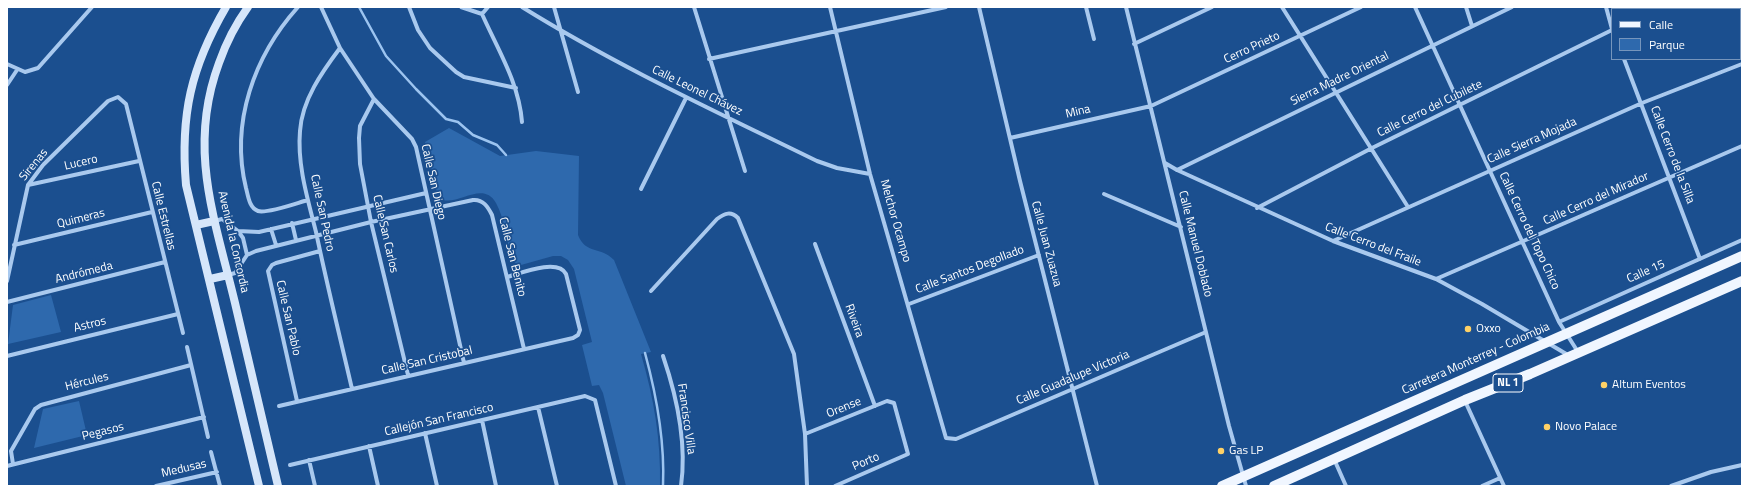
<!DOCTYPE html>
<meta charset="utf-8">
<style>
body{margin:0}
#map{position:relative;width:1749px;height:493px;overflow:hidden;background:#1b4f8f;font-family:"Titillium Web",sans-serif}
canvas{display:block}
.frame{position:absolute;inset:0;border:8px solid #fff;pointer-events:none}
.legend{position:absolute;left:1611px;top:8px;width:130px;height:52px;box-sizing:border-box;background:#1b4f8f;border:1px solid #7695bc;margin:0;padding:5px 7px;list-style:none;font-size:12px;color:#fff}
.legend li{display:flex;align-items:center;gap:8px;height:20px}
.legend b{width:20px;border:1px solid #7695bc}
</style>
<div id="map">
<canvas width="1749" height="493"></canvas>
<div class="frame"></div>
<ul class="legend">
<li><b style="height:5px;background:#f0f6ff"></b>Calle</li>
<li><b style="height:11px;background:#2e69ad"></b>Parque</li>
</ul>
</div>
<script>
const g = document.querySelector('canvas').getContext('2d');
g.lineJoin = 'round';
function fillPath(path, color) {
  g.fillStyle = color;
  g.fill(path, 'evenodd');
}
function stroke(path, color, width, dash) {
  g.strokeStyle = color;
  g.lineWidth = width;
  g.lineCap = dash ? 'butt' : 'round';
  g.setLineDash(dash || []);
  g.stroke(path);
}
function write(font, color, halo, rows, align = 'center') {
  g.font = font + ' "Titillium Web",sans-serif';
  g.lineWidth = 3.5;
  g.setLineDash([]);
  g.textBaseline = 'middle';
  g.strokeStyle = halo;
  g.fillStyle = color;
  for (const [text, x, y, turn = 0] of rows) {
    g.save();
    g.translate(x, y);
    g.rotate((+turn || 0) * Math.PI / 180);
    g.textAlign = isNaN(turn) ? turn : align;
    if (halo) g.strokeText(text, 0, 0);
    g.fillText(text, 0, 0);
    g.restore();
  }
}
const green = new Path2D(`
 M449,128L500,156L536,151L579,156L578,235C586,255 601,246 614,260L651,352L641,354C654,399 661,439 660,486H626L603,393L599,385L592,386L582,345L592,342L574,269L568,260L561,256H553L521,265L516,264L511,257C507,241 504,217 496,203C482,178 453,211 438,197L425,142Z
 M51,295L61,332L8,344L13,305Z
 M79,401L87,435L34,448L43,409Z`);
const stream = new Path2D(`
 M359,7L386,56L416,89L446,119L458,122L473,135L497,145L506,155
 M645,353C657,397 665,440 663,486`);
const minor = new Path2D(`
 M298,7C254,56 230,123 246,188C248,195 249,208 258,211C267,214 297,203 308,200
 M321,7L340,48L374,99L412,139L416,147L464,363
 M409,7L418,30L430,48L456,72L464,77L516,88
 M461,7L482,14L488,7
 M522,7C617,66 717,112 817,161L837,168L870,174
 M554,7L578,92
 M694,7L745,171
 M830,7L870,174L946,438L956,439L1206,332
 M979,7L1020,181L1097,486
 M1086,7L1094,39
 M1126,7L1229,426L1246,486
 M1282,7L1408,207
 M1415,7L1559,322L1578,352
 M1466,7L1472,26
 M1606,7L1612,29
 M1673,7V9
 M1701,9L1712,7
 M482,14C498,50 519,83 522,122
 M1134,44L1212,7
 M340,48C322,72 302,100 300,131C297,165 308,200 316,232C327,285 340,337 352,389
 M709,59L946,7
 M1624,59L1700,259
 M7,64L25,72L38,68L92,7
 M7,85L17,70
 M374,99L360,126L359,138L360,164L371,222L408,375
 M1010,138L1151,106L1361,7
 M1165,163L1177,170L1333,241L1436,279L1482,304L1568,355
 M1177,170L1512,7
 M28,185L139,161
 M641,189L686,98
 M1104,194L1181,227
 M1257,208L1372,148L1612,30
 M215,221L222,219L238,231L259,232L426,193
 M292,223L296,240
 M271,229L276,245
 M238,231L243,238L247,255
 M1333,241L1642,103L1742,64
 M815,244L875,406
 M14,245L152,212
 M228,275L235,273L247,255L256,251L371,222L473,200C483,199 488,207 492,215L524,349
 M1436,279L1742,146
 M7,281L28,185L43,165L108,101L118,97L126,104L183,333
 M651,291L717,219C725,213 731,211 738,218L794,354L805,434L807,486
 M7,302L165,262
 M909,304L1039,255
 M1559,322L1742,240
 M187,347L208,437
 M7,356L178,314
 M663,356C677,397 687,443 681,486
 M297,401L268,271L272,265L276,263L320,251
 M1465,401L1504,486
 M279,406L573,338L578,335L580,330L566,274C558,258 521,273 507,277
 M538,407L557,486
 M482,420L496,486
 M425,433L437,486
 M805,434L887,401L894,403L908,454L835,486
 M369,446L378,486
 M211,452L220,486
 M1334,459L1346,486
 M309,460L315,486
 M13,464L11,451L35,409L41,405L191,365
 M290,465L585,396L595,400L616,486
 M7,466L204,417
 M156,486L217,472
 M1482,486L1500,478
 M1671,486L1711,472L1742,465`);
const secondary = new Path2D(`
 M226,7C191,67 180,115 186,185L259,486
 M248,7C235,25 226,43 219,63C187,149 215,219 235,303C249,364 264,425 278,486
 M196,225L214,221
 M210,279L228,275`);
const primary = new Path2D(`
 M1222,486L1742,256
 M1274,486L1465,400L1530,374L1742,281`);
const markers = [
 [1468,329,4,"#ffd166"],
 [1604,385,4,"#ffd166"],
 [1547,427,4,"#ffd166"],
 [1221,451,4,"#ffd166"]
];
const shields = [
 [1508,383,30]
];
const shieldNames = [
 ["NL 1",1508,383]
];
const streetNames = [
 ["Cerro Prieto",1252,48,-25],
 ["Sierra Madre Oriental",1340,79,-26],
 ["Calle Leonel Chávez",697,91,26],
 ["Calle Cerro del Cubilete",1430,109,-26],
 ["Mina",1078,112,-13],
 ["Calle Sierra Mojada",1532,141,-24],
 ["Calle Cerro de la Silla",1672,155,69],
 ["Lucero",81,163,-13],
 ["Sirenas",34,165,-51],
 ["Calle San Diego",433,182,77],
 ["Calle Cerro del Mirador",1596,199,-24],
 ["Calle San Pedro",322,213,78],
 ["Calle Estrellas",163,216,76],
 ["Quimeras",81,219,-14],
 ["Melchor Ocampo",895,221,74],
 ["Calle Cerro del Topo Chico",1529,231,65],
 ["Calle San Carlos",385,234,77],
 ["Avenida la Concordia",233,242,77],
 ["Calle Juan Zuazua",1046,244,75],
 ["Calle Manuel Doblado",1195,244,76],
 ["Calle Cerro del Fraile",1373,245,21],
 ["Calle San Benito",512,257,76],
 ["Calle Santos Degollado",970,270,-21],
 ["Calle 15",1646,272,-24],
 ["Andrómeda",84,273,-14],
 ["Calle San Pablo",288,318,77],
 ["Riveira",854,321,70],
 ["Astros",90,325,-14],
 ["Carretera Monterrey - Colombia",1476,359,-24],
 ["Calle San Cristobal",427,361,-13],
 ["Calle Guadalupe Victoria",1073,378,-23],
 ["Hércules",87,382,-14],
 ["Orense",844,408,-22],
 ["Francisco Villa",686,419,82],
 ["Callejón San Francisco",439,420,-13],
 ["Pegasos",103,432,-14],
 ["Porto",866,462,-23],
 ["Medusas",184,469,-13]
];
const poiNames = [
 ["Oxxo",1476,329],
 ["Altum Eventos",1612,385],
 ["Novo Palace",1555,427],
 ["Gas LP",1229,451]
];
fillPath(green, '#2e69ad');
stroke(stream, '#9cc4f0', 2.5);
stroke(minor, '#a9c9ee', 4);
stroke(secondary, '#d6e6fa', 8);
stroke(primary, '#f0f6ff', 10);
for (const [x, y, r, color] of markers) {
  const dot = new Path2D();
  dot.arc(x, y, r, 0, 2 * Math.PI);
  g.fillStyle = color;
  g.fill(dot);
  stroke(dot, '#1b4f8f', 1.5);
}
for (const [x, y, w] of shields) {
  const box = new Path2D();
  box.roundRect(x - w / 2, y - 9, w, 18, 3);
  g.fillStyle = '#1b4f8f';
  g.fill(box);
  stroke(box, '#fff', 1);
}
write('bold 11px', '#fff', null, shieldNames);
write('12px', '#fff', '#1b4f8f', streetNames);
write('12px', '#fff', '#1b4f8f', poiNames, 'left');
</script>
